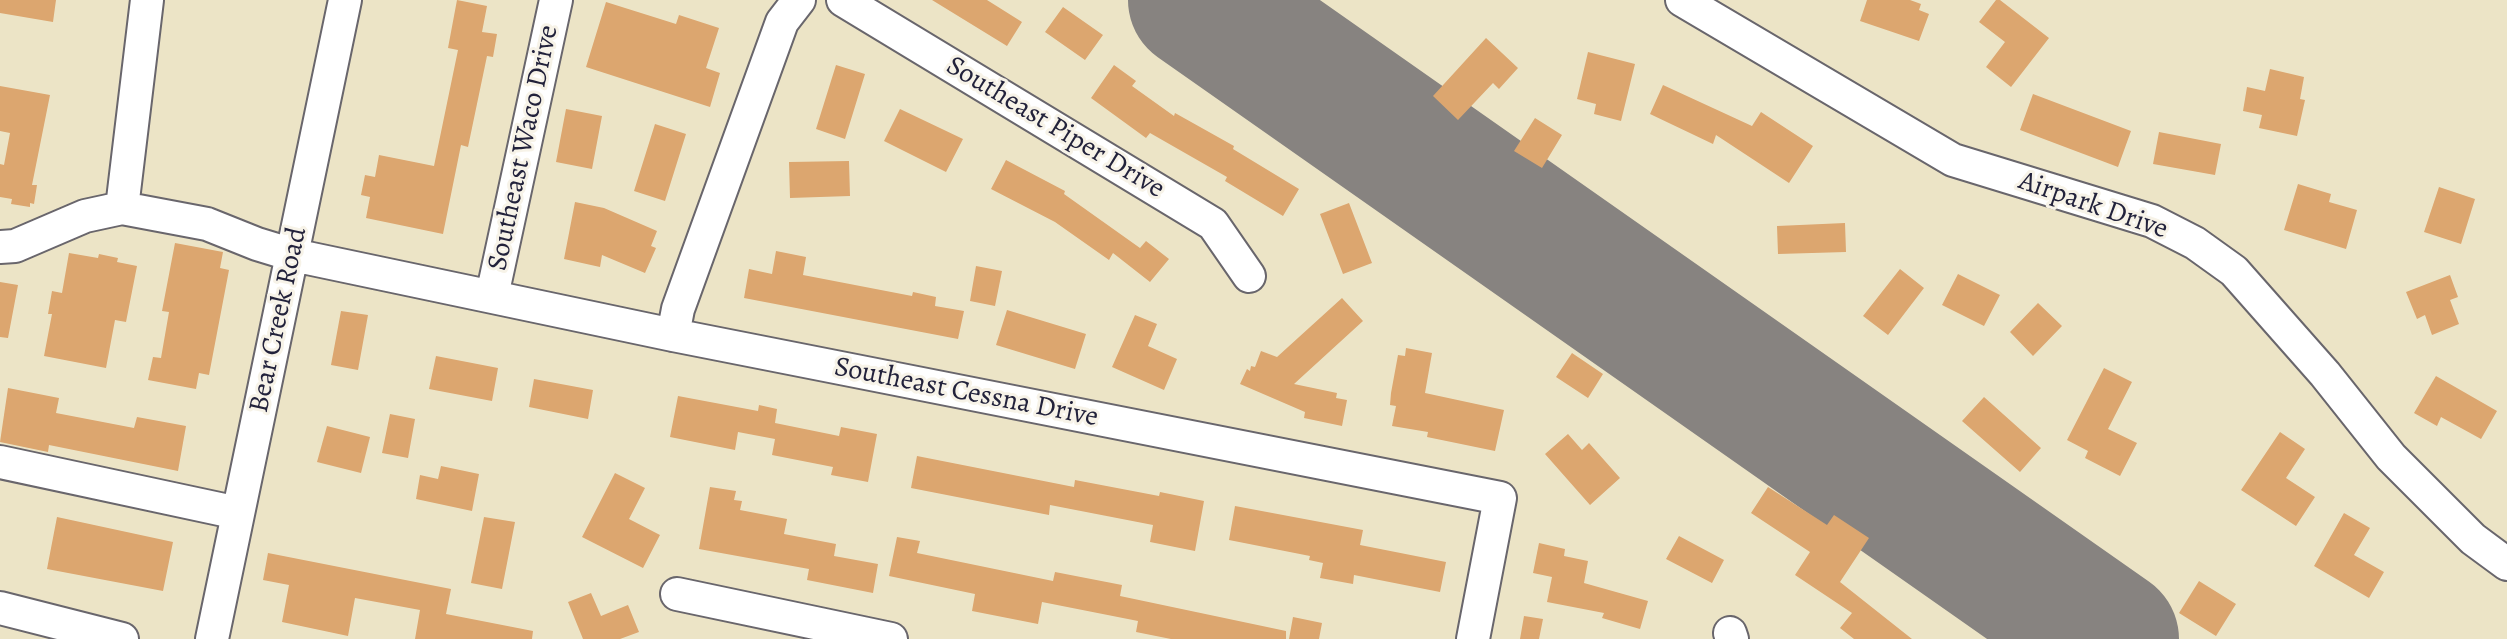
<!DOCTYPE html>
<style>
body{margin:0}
canvas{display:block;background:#ece4c6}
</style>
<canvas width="2507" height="639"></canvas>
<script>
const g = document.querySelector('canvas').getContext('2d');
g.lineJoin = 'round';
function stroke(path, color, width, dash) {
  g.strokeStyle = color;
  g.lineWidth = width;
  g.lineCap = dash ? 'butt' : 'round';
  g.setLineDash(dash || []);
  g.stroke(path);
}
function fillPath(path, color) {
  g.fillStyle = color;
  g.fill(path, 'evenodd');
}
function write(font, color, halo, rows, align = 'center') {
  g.font = font + ' Alegreya,serif';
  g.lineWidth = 6;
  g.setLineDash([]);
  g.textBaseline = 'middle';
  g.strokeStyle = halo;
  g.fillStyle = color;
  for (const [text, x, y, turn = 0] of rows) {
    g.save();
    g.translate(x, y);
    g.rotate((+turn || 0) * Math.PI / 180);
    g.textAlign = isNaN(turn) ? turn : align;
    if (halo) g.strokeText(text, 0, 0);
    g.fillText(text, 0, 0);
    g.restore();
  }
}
const runway = new Path2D(`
 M1198,0L2109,639`);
const building = new Path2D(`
 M0,0H56L53,22L0,13Z
 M457,0L487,6L482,32L497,34L493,57L487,56L468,147L461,145L443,234L366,218L370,197L361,195L365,175L375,177L379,155L434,166L458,50L448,48Z
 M932,0H987L1022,22L1007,46Z
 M1867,0H1910L1921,4L1919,10L1929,14L1919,41L1860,21Z
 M1996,0H2000L2049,38L2011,87L1986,67L2005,42L1979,22Z
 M606,2L676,24L679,15L719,28L706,68L720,73L710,107L586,67Z
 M1063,7L1103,35L1085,60L1045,32Z
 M1486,38L1518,68L1499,89L1493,83L1458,120L1433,96Z
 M1588,52L1635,64L1621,121L1594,114L1596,104L1577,99Z
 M836,65L865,74L845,139L816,129Z
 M1114,65L1136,81L1132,86L1174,116L1175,113L1234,146L1233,149L1299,189L1283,216L1225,181L1227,177L1150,133L1146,138L1091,98Z
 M2270,69L2304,77L2300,99L2305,100L2297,136L2259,128L2262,115L2243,111L2247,87L2265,91Z
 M1663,85L1752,126L1761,112L1813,146L1789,183L1716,135L1713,144L1650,114Z
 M0,86L50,95L32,185H37L34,204L30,203V207L11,204L12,199L0,197V164L4,165L10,133L0,131Z
 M2033,94L2131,131L2118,167L2020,130Z
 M566,109L602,116L592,169L556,162Z
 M900,109L963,139L946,172L884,141Z
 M1535,118L1562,135L1542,168L1514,151Z
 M655,124L686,134L665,201L634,191Z
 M2159,132L2221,144L2215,175L2153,164Z
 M1006,160L1065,191L1064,194L1140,248L1146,241L1169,259L1150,282L1113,253L1109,260L1055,222L991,189Z
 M849,161L850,196L790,198L789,162Z
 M2298,184L2331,194L2329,202L2357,210L2346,249L2284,230Z
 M2439,187L2475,199L2461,244L2424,232Z
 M575,202L604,208L657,231L651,246L656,248L645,273L602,255L600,267L564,259Z
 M1349,203L1372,263L1343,274L1320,214Z
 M1845,223L1846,252L1778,254L1777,226Z
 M175,243L223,252L220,268L229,270L209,375L199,373L196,389L148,380L153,357L161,358L169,312L162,311Z
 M776,251L806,257L803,275L912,296L913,292L936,297L935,306L964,311L958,339L744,298L749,269L772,274Z
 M69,253L98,258L99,254L118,258L117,262L137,266L126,322L115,320L106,368L44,356L52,314H48L52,291L62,293Z
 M976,266L1002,271L995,306L970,301Z
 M1900,269L1924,288L1888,335L1863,316Z
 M1958,274L2000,295L1984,326L1942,305Z
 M2450,275L2458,297L2450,300L2459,324L2432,335L2425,315L2417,319L2406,292Z
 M0,282L18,285L8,338L0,337Z
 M1342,298L1363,321L1294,384L1337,393L1336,398L1347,400L1342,426L1304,418L1305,412L1240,384L1247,369L1250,371L1251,366L1255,367L1261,351L1277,357Z
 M2038,303L2062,326L2033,356L2010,332Z
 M1007,310L1086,334L1075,369L996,345Z
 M341,311L368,315L358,370L331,365Z
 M1135,315L1157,324L1148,346L1177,359L1164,390L1112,367Z
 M1406,348L1432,353L1425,393L1504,410L1495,451L1427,437L1428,432L1392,426L1396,406L1390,405L1391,393L1398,355L1405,356Z
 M1572,353L1603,374L1588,398L1556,377Z
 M436,356L498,368L492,401L429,389Z
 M2104,368L2132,382L2108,429L2137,443L2120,476L2085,458L2088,451L2067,440Z
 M2436,376L2497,411L2481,439L2441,417L2437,426L2414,413Z
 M534,379L593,390L588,419L529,407Z
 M8,388L59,398L56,413L134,428L137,417L186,426L178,471L49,445L48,452L0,442Z
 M678,396L758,411L759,405L777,409L775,423L839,436L841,427L877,434L868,482L831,475L833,467L772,455L775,439L738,432L735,450L670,437Z
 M1984,397L2041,448L2020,472L1962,421Z
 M390,414L415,419L408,458L382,453Z
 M327,426L370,437L361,473L317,462Z
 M2280,432L2305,449L2286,478L2315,497L2296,526L2241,490Z
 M1568,434L1582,450L1589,443L1620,478L1590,505L1545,454Z
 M917,456L1074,487L1075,480L1159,496L1160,492L1204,501L1195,551L1150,542L1153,525L1050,505L1049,515L911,488Z
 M441,466L479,474L472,511L416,499L420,475L438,479Z
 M615,473L645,488L629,519L660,535L643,568L582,537Z
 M710,487L736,491L734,500L742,501L740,510L787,519L784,534L836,544L834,556L878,564L873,593L807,580L809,569L699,549Z
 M1768,487L1827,525L1834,515L1869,538L1840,582L1912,639H1854L1840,628L1852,613L1795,575L1810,552L1751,513Z
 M1235,506L1363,530L1360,545L1446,562L1440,592L1354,575L1353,584L1320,578L1323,563L1309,560L1310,556L1229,540Z
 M2344,513L2370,528L2354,555L2384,572L2369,598L2314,566Z
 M57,517L173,542L163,591L47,569Z
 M484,517L515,522L502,589L471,583Z
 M1679,536L1724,560L1712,583L1666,559Z
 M897,537L920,541L917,553L1053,581L1055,572L1122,585L1120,596L1286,631V639H1171L1136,632L1138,621L1042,602L1038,624L972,611L975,594L889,576Z
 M1539,543L1565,549L1564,556L1588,561L1584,583L1648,601L1640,629L1602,618L1604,613L1547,602L1552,577L1533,573Z
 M268,553L451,589L446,614L533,631L532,639H415L420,610L355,598L348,636L282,622L289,585L263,580Z
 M2199,581L2236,604L2216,636L2179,613Z
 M591,593L601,616L628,605L639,632L620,639H583L568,602Z
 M1524,616L1543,619L1539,639H1520Z
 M1293,617L1322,623L1319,639H1289Z`);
const minor = new Path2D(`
 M843,0L1213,224L1249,276
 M1682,0L1953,160L2152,221L2195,243L2234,271L2325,374L2391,457L2473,539L2507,564
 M122,208L147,0
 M0,247L15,246L85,216L122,208L207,224L257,244L293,255L673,335L1500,498L1473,639
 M492,296L556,0
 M673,335L678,309L782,22L799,0
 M0,462L238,513
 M677,594L891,639
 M0,608L122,639
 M1730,633L1732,639
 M212,639L345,0`);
const streetNames = [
 ["Southeast Piper Drive",1055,128,31],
 ["Southeast Waco Drive",524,148,-78],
 ["Airpark Drive",2093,206,19],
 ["Bear Creek Road",279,320,-78],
 ["Southeast Cessna Drive",966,393,11]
];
stroke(runway, '#878380', 140);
fillPath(building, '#dca66f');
stroke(minor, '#69666c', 36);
stroke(minor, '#fff', 32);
write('28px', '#22223b', '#f7f3e8', streetNames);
</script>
